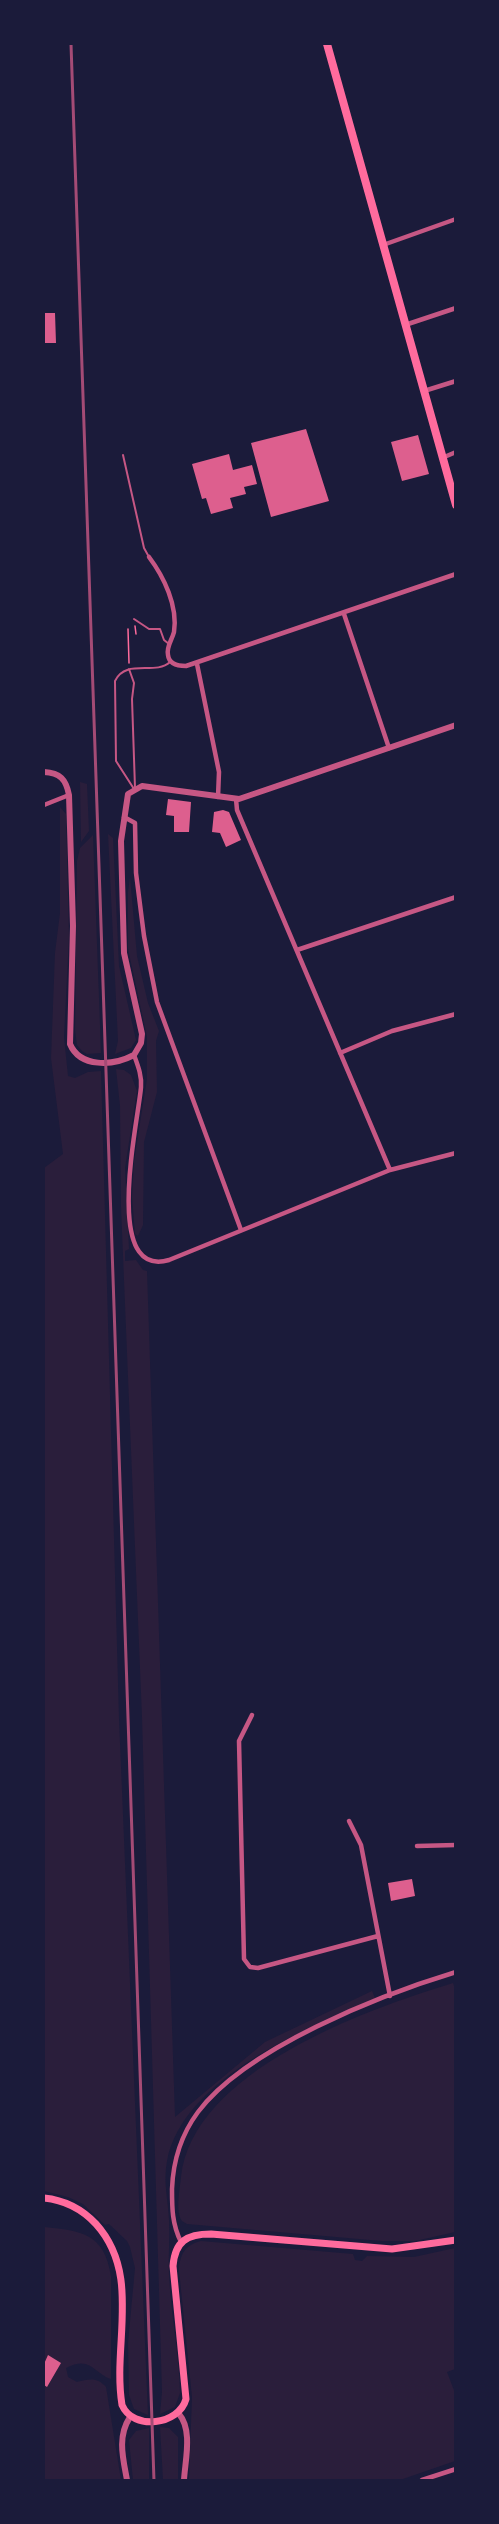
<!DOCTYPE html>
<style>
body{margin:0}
#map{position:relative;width:499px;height:2524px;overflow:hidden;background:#1b1b3a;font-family:Barlow,sans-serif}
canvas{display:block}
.frame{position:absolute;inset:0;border:45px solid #1b1b3a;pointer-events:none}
</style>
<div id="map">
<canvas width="499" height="2524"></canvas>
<div class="frame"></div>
</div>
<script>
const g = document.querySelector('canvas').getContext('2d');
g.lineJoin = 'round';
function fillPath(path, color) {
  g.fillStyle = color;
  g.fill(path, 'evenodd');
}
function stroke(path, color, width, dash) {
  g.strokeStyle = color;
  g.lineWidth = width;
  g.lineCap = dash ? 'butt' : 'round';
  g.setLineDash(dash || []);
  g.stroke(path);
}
const green = new Path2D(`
 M80,782L87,784L89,831L81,842Z
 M60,807L66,814L69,937L64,1037L68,1076L75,1078L88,1072L101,1071L119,1719L148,2415L134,2409L129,2395L128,2343L135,2268L130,2247L127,2241L109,2224L105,2225L83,2204L68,2197L44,2191V1168L63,1154L51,1058L55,953L60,913Z
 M108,834L113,838L119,966L136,1040L131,1048L115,1054L118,1041Z
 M93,835L101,1053L87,1054L82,1051L77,1045L75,1030L77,861L80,848Z
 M130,877L137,956L148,1003L159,1031L156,1041L157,1092L144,1142L143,1225L138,1236L135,1234L132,1197L134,1161L147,1079V1037L128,949V892Z
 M116,1069L124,1070L131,1075L137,1091L125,1168L129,1249L125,1251V1261L136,1260L143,1270L147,1271L175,2117L265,2042L372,1991L375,1998C306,2029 183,2078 167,2161C163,2182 168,2199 169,2220C170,2238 168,2256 169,2275C171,2314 179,2353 180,2393L175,2407L160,2414L162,2392L142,1717L121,1207L120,1106Z
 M453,1983L456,1992L455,2232L415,2241H382L187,2224L182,2221C175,2211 180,2189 181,2177C193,2071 365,2010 453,1983Z
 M44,2227C82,2231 104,2233 111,2276V2379C94,2373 90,2355 66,2368L68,2377L77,2382C89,2379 97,2377 106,2387L121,2480H44Z
 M201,2241L353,2254L355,2260L362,2261L367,2256L414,2257L455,2248V2369L447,2372L455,2393V2461L400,2480H189L192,2397L179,2270C180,2254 185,2245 201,2241Z
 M160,2427L169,2428L178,2437V2480H163Z
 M149,2428V2480H133L129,2440L136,2431Z`);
const building = new Path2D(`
 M44,313H55L56,343H45Z
 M306,429L329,501L271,517L251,443Z
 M418,435L429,474L402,481L391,442Z
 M229,454L233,470L252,465L257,484L244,487L246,494L230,498L233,508L211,514L206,498L202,499L192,464Z
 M168,799L191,802L189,832H174V816L166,815Z
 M223,810L229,812L241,840L226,847L220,833L212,832L214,812Z
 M412,1879L415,1896L391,1901L388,1883Z
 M48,2355L61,2363L47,2387L44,2385V2364Z`);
const path = new Path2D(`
 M135,626L136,634
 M128,629L129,663`);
const service = new Path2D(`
 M123,455L144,548L149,557
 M134,619L149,629H160L164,640L169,644
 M129,669L134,683L132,699L135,788
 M134,789L116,761L115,681C126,658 155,676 170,662`);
const minor = new Path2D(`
 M383,245L456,219
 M405,325L456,308
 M424,391L456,381
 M442,458L456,452
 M149,557C164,577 178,606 174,632C172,640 166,647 168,655C169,664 177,666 186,666L456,574
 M344,614L389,748
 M197,664L219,772L218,797
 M236,799L237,810L390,1170
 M44,805L69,795
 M124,817L135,823L136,873L144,936L157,1002L241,1230
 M297,950L456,897
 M340,1053L392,1031L456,1014
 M134,1055C138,1066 142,1076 141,1087C139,1117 101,1280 169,1260L390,1170L456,1153
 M252,1715L239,1741L244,1959L250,1967L258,1968L378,1936
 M349,1821L361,1845L390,1996
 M417,1846L456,1845
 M181,2242C172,2224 172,2208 172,2189C173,2161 181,2135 198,2112C246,2048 380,1995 456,1972
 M422,2480L456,2469`);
const tertiary = new Path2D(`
 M44,772C60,773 66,779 69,795L73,926L70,1044C80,1068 113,1066 134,1055L141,1043L142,1034L124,953L121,841L128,794L142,786L239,799L456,725
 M179,2414C193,2430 185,2461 184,2480
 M127,2480C123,2458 117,2437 130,2417`);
const secondary = new Path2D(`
 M44,2198C64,2200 81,2208 96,2224C142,2275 112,2344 122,2405C133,2431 179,2425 186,2399L173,2266C175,2241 187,2234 211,2234L392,2249L456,2240`);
const primary = new Path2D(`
 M327,44L456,505`);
const rail = new Path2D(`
 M71,44L154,2480`);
fillPath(green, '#2a1e3b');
fillPath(building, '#dd5f8e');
stroke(path, '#ff6b9d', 1.5);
stroke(service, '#c65784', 2);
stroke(minor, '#c65784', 4.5);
stroke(tertiary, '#c65784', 6);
stroke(secondary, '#ff6b9d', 7);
stroke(primary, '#ff6b9d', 8);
stroke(rail, '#a44b75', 3);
</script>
